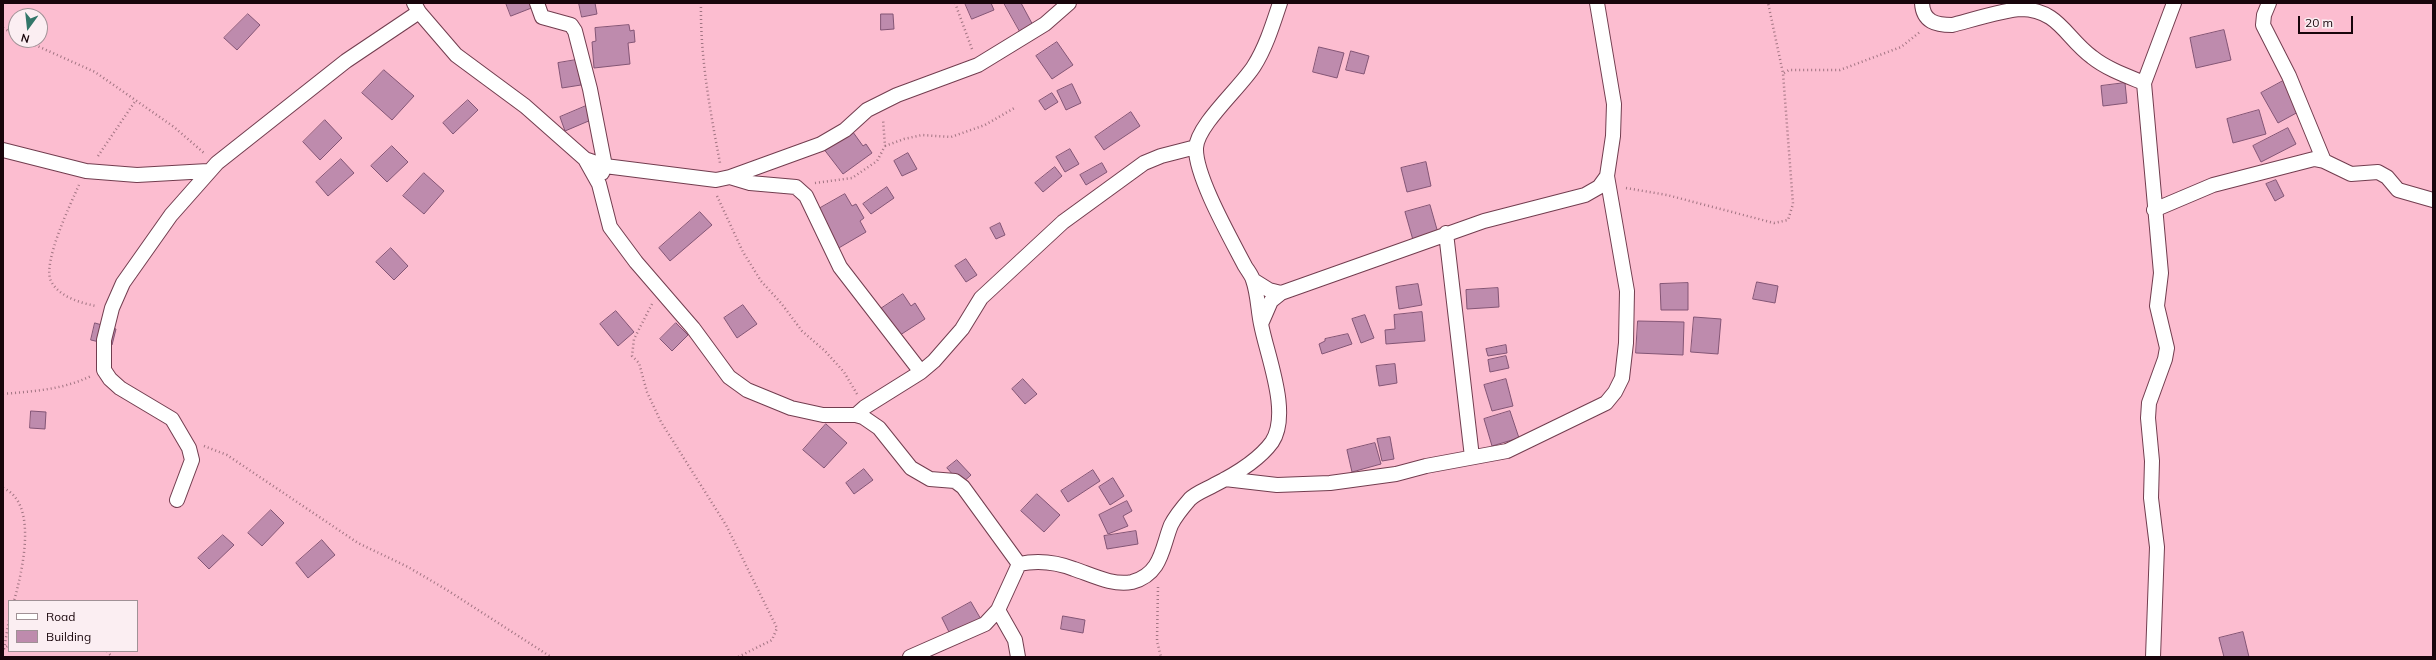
<!DOCTYPE html>
<style>
body{margin:0}
#map{position:relative;width:2436px;height:660px;overflow:hidden;background:#fcbdd0;font-family:Mulish,sans-serif}
canvas{display:block}
.frame{position:absolute;inset:0;border:4px solid #18050b;pointer-events:none}
.legend{position:absolute;left:8px;top:600px;width:130px;height:52px;box-sizing:border-box;background:#fbeef2;border:1px solid #a09196;margin:0;padding:5px 7px;list-style:none;font-size:12px;color:#18050b}
.legend li{display:flex;align-items:center;gap:8px;height:20px}
.legend b{width:20px;border:1px solid #a09196}
.north{position:absolute;left:8px;top:8px;width:40px;height:40px;box-sizing:border-box;background:#fbeef2;border:1px solid #a09196;border-radius:50%;rotate:195deg;font-size:11px;font-weight:700;line-height:16px;text-align:center;color:#18050b}
.north::after{content:'';display:block;margin:auto;width:14px;height:18px;background:#327669;clip-path:polygon(50% 0,100% 100%,50% 72%,0 100%)}
.scale{position:absolute;left:2298px;top:16px;width:55px;height:18px;box-sizing:border-box;border:2px solid #18050b;border-top:0;padding-left:5px;font-size:12px;line-height:14px;white-space:nowrap;color:#18050b;-webkit-text-stroke:3px #fbeef2;paint-order:stroke}
</style>
<div id="map">
<canvas width="2436" height="660"></canvas>
<div class="frame"></div>
<ul class="legend">
<li><b style="height:5px;background:#fff"></b>Road</li>
<li><b style="height:11px;background:#be8bad"></b>Building</li>
</ul>
<div class="north">N</div>
<div class="scale">20 m</div>
</div>
<script>
const g = document.querySelector('canvas').getContext('2d');
g.lineJoin = 'round';
function fillPath(path, color) {
  g.fillStyle = color;
  g.fill(path, 'evenodd');
}
function stroke(path, color, width, dash) {
  g.strokeStyle = color;
  g.lineWidth = width;
  g.lineCap = dash ? 'butt' : 'round';
  g.setLineDash(dash || []);
  g.stroke(path);
}
const building = new Path2D(`
 M506,3H533L534,7L511,16Z
 M579,3H595L597,14L582,17Z
 M965,3H991L994,10L972,19Z
 M1004,3H1021L1035,29L1022,35Z
 M248,14L260,25L237,50L224,38Z
 M881,14H893L894,29L881,30Z
 M629,25L630,31L634,30L635,42L628,43L630,64L594,68L592,42L596,41L595,28Z
 M2224,30L2231,60L2196,68L2190,38Z
 M1057,42L1073,65L1052,79L1036,56Z
 M1319,47L1344,53L1337,78L1313,72Z
 M1351,51L1369,56L1364,74L1346,70Z
 M576,60L581,85L562,88L558,63Z
 M384,70L414,96L392,120L362,93Z
 M2283,81L2300,111L2278,123L2261,93Z
 M2125,83L2127,103L2103,106L2101,86Z
 M1072,84L1081,103L1066,110L1057,91Z
 M1052,93L1058,102L1045,110L1039,101Z
 M468,100L478,110L453,134L443,123Z
 M586,106L591,120L565,131L560,117Z
 M2259,110L2266,134L2233,143L2227,119Z
 M1131,112L1140,126L1104,150L1095,137Z
 M325,120L342,138L320,160L303,142Z
 M850,128L863,146L866,144L872,153L843,174L823,148Z
 M2288,128L2296,144L2261,162L2253,146Z
 M392,146L408,162L387,182L371,166Z
 M1070,149L1079,164L1065,172L1056,157Z
 M908,153L917,169L902,176L894,161Z
 M341,159L354,173L328,196L316,182Z
 M1426,162L1431,186L1407,192L1401,168Z
 M1102,163L1107,172L1086,185L1080,175Z
 M1055,167L1062,176L1043,192L1035,183Z
 M424,173L444,191L424,214L403,196Z
 M2276,180L2284,196L2275,201L2266,184Z
 M887,187L894,198L871,214L863,204Z
 M845,194L852,206L856,204L864,218L860,221L866,232L837,249L815,211Z
 M1430,205L1438,233L1413,240L1405,212Z
 M700,212L712,225L670,261L659,248Z
 M1000,223L1005,235L996,239L990,228Z
 M391,248L408,266L394,280L376,262Z
 M966,259L977,275L966,282L955,266Z
 M1757,282L1778,286L1775,303L1753,299Z
 M1688,283V310H1661L1660,284Z
 M1418,284L1422,305L1399,309L1396,287Z
 M1498,288L1499,307L1467,309L1466,290Z
 M903,294L911,306L915,303L925,319L897,337L879,310Z
 M743,305L757,324L737,338L724,318Z
 M616,311L634,332L618,346L600,324Z
 M1422,312L1425,341L1386,344L1385,330L1395,329L1394,315Z
 M1365,315L1374,338L1361,343L1352,319Z
 M1694,317L1721,319L1718,354L1691,352Z
 M1638,321L1684,322L1683,355L1636,353Z
 M95,323L116,329L112,345L91,340Z
 M676,323L688,335L672,351L660,339Z
 M1348,334L1352,344L1322,354L1319,344L1325,341V339Z
 M1506,345L1507,353L1488,356L1486,349Z
 M1506,356L1509,368L1490,372L1488,360Z
 M1395,364L1397,383L1379,386L1376,366Z
 M1023,379L1037,394L1025,404L1012,389Z
 M1506,379L1513,406L1492,411L1484,385Z
 M31,411L46,412L45,429L30,428Z
 M1510,411L1519,438L1492,446L1484,419Z
 M826,424L847,443L824,468L803,450Z
 M1390,437L1394,459L1382,461L1377,439Z
 M1375,443L1381,464L1352,472L1347,450Z
 M957,460L971,475L961,484L947,468Z
 M864,469L873,480L854,494L846,483Z
 M1093,470L1100,481L1068,502L1061,491Z
 M1113,478L1124,496L1110,505L1099,487Z
 M1037,494L1060,515L1044,532L1021,511Z
 M1127,501L1132,511L1123,516L1128,526L1108,534L1099,515Z
 M271,510L284,523L262,546L248,533Z
 M1136,531L1138,544L1107,549L1104,536Z
 M223,535L234,545L209,569L198,558Z
 M322,540L335,555L308,578L296,563Z
 M971,602L982,621L952,638L942,618Z
 M1063,616L1085,620L1083,633L1061,629Z
 M2243,632L2249,657H2224L2219,638Z`);
const path = new Path2D(`
 M701,3C700,57 710,110 720,163
 M955,3L972,49
 M3,28L16,35
 M24,40L95,72L174,127L204,153
 M1784,73L1789,70H1840L1901,47L1920,32
 M885,146L904,139L922,135L951,137L985,125L1016,107
 M98,156L136,100
 M815,183L852,178L877,161L885,146L883,119
 M79,185C71,203 42,263 51,281C59,297 81,303 96,306
 M1626,188L1667,195L1774,223L1788,220L1793,204L1783,73L1768,3
 M717,196L743,252L761,281L781,303L802,331L825,351L844,372L857,394
 M652,304L634,339L632,356L639,363L647,392L661,422L726,525L777,628L772,640L738,657
 M3,394C34,391 62,390 91,376
 M204,446L227,455L358,543L408,567L447,590L551,657
 M3,488C39,503 22,572 14,601
 M1158,587L1157,641L1161,657
 M3,649L9,645
 M4,649L9,620
 M107,651L112,657`);
const street = new Path2D(`
 M414,3L419,12L456,55L525,106L585,159L599,184L610,227L636,262L693,328L729,377L747,390L791,408L823,415H856L863,417L879,428L911,468L930,479L955,481L963,487L1019,564
 M537,3L542,17L571,25L575,31L590,89L605,166L602,173
 M1922,3C1923,22 1936,25 1952,25C1968,21 2007,9 2021,9C2059,10 2065,37 2092,57C2107,69 2127,76 2144,83
 M2269,3L2264,15L2263,25L2289,76L2324,161
 M3,150L86,171L137,175L208,171
 M585,159L605,166L716,180L730,177L821,144L845,130L867,110L897,95L978,65L1045,24L1069,3
 M730,177L750,183L796,187L806,196L840,267L921,372
 M2154,210L2213,185L2314,159L2324,161L2351,174L2378,172L2387,177L2398,190L2433,200
 M1446,233L1472,457
 M1253,280L1269,290L1281,293L1484,221L1585,195L1599,187L1607,176L1613,136L1614,104L1597,3
 M1261,324L1271,301L1281,293
 M856,415L865,407L921,372L934,361L962,329L981,298L1063,222L1144,163L1161,156L1196,147
 M1225,479L1277,485L1330,483L1396,474L1426,466L1507,451L1606,403L1615,392L1622,378L1626,343L1627,291L1607,176
 M177,500L192,460L189,448L172,419L120,388L110,379L104,370V340L112,308L123,283L171,215L217,163L346,61L419,12
 M998,610L1015,640L1018,657
 M910,657L985,624L998,610L1019,564C1038,560 1056,562 1074,569C1092,575 1113,586 1132,582C1162,574 1162,547 1171,525C1176,515 1183,507 1190,499C1196,493 1207,489 1214,485C1234,475 1259,460 1272,442C1291,413 1267,356 1261,324C1258,310 1258,294 1253,280C1252,276 1248,271 1245,266C1231,239 1195,176 1196,148C1197,125 1241,87 1254,66C1266,47 1273,24 1280,3
 M2153,657L2157,547L2151,498L2152,461L2148,418L2149,403L2165,359L2167,348L2157,306L2161,273L2144,83L2174,3`);
fillPath(building, '#be8bad');
stroke(building, '#835575', 1);
stroke(street, '#723d4f', 16);
stroke(path, '#a17482', 2.5, [1, 3]);
stroke(street, '#fff', 14);
</script>
